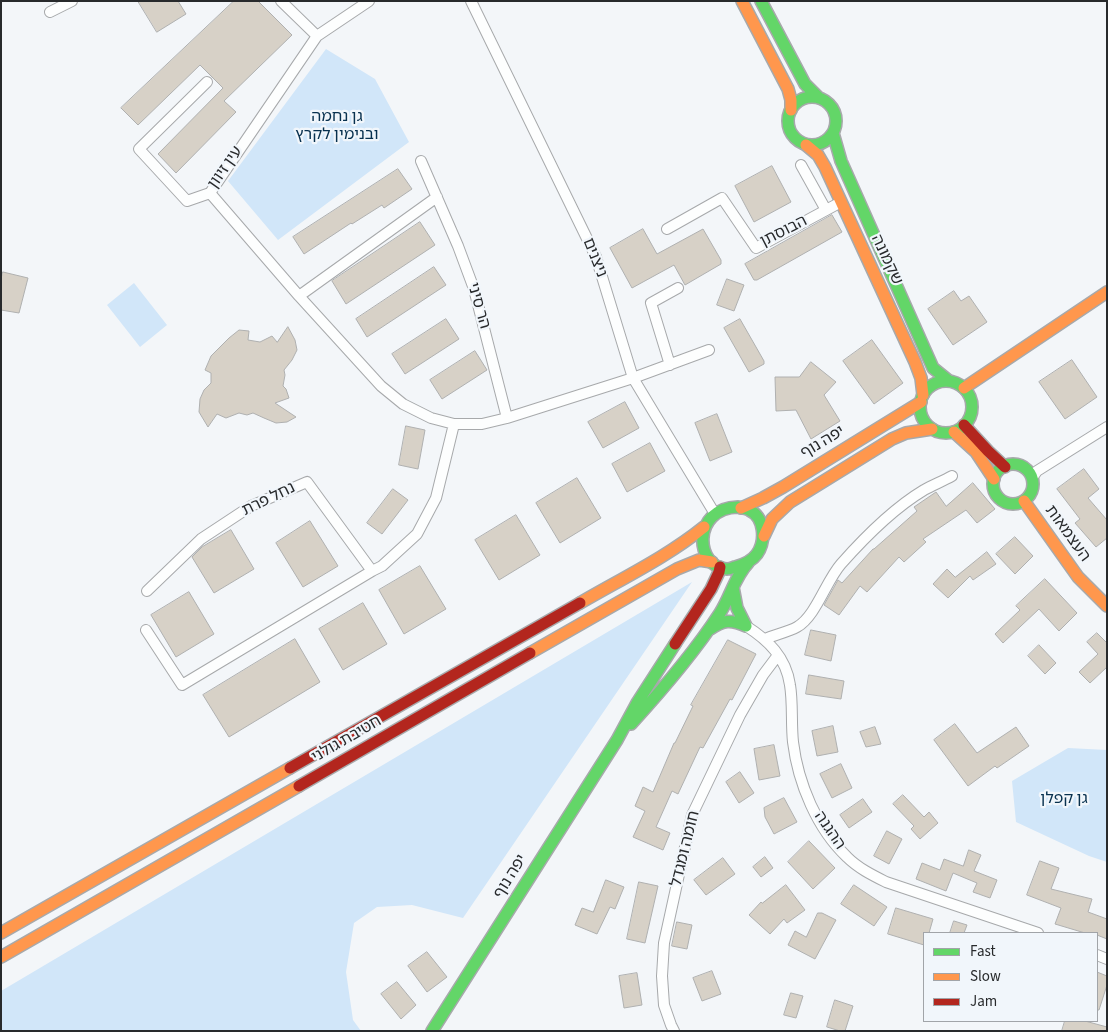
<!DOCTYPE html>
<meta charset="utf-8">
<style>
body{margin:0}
#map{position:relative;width:1108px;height:1032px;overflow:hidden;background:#f3f6f9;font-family:"Source Sans 3",sans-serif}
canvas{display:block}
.frame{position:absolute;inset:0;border:2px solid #282a2c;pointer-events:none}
.legend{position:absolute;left:923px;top:932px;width:175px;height:90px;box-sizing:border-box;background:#f1f6fb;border:1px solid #a1a4a8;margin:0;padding:6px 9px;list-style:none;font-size:15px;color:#282a2c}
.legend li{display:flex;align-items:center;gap:10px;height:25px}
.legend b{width:25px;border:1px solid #a1a4a8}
</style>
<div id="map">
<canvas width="1108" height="1032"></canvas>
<div class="frame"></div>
<ul class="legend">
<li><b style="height:6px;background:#63d668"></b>Fast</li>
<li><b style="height:6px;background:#ff974d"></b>Slow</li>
<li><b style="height:6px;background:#b3261e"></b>Jam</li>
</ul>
</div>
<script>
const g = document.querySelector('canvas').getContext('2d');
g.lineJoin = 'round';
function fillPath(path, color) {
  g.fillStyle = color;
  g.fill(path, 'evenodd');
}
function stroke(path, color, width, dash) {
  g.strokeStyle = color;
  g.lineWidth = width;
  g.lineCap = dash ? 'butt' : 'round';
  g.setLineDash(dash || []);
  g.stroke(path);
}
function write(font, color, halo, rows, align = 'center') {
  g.font = font + ' "Source Sans 3","Noto Sans Hebrew",sans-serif';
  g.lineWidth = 4.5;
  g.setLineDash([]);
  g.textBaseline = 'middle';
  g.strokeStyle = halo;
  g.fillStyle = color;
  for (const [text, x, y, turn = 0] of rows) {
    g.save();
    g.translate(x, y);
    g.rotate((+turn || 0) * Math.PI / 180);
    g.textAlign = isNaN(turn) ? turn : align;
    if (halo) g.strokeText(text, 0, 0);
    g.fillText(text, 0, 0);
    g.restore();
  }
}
const green = new Path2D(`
 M326,49L375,79L409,142L278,240L228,181Z
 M134,283L167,325L140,347L107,305Z
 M692,582L463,918L412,905L377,907L354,923L346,972L353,1020L361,1031H1V991Z
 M1068,748L1107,750V862L1089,856L1016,822L1012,781Z`);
const building = new Path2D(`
 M138,1H178L186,14L157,32Z
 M234,1H258L292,35L224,101L236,112L176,173L158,154L223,88L200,65L138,125L121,108Z
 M772,166L791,202L754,222L735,186Z
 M398,169L412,189L384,208L382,205L352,224L351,223L304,254L293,237Z
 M832,215L842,232L757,280H754L745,264Z
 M420,222L435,245L346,304L332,281Z
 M643,229L657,254L703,229L721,260V264L685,285L674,265L632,288L610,248Z
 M434,267L446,285L367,337L356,319Z
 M3,272L28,278L19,313L1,310V279Z
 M727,279L744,285L734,311L717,305Z
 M954,291L961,301L969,296L987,322L953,345L928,309Z
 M446,319L459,339L405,374L392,354Z
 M740,319L764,361V364L749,372L724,328Z
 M288,327L295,340L297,350L292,360L284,370L285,375L283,386L286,389L289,398L275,403L296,417L287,422L276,423L264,418L253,413L247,415L239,413L226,418L217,414L208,427L199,412L200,399L204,390L211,383V373L205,370L211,356L229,338L239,330L249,331L248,340L260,342L272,336L277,342Z
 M872,340L903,383L874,404L843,361Z
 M475,351L487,370L442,399L430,380Z
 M1072,360L1097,397L1065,419L1039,382Z
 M811,362L836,382L824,395L840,421L811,439L796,410L776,411L775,377H799Z
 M625,402L639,428L603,448L588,422Z
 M717,414L732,452L710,461L695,423Z
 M406,426L425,430L418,469L399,465Z
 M650,443L665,471L627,492L612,464Z
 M1084,469L1099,489L1088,498L1107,520V538L1096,547L1075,523L1080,519L1057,489Z
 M577,478L601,518L560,543L536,503Z
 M973,483L995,509L977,523L966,510L923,539L926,542L904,562L899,557L867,592L860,586L839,615L824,605L838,580L842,583L873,549H874L917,511L914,507L936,492L946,506Z
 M393,489L408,500L382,534L367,523Z
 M516,515L540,555L499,580L475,540Z
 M310,521L338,566L303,587L276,543Z
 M231,530L254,569L214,593L192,557L202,547Z
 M1015,537L1033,556L1015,574L996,554Z
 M987,552L996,564L973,580L970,576L948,598L933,584L947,569L955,577Z
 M420,566L446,609L404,634L379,590Z
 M1045,579L1077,613L1059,631L1039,609L1003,643L995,634L1020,610L1016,606Z
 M189,592L214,634L176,657L151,615Z
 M363,603L387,644L343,670L319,629Z
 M811,630L836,635L831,661L805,655Z
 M1097,633L1107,643V667L1090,683L1079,672L1098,654L1087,642Z
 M295,639L320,682L229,737L203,695Z
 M728,640L756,654L732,700L730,699L703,748L700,747L678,794L672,791L656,827L670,833L663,850L633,837L645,811L635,806L643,787L653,792L674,743H675L693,706L691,705Z
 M1039,645L1056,663L1045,674L1028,656Z
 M809,675L844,681L841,699L806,694Z
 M955,724L977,753L1016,727L1029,746L997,768L995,766L968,786L934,740Z
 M833,726L838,752L817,756L812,731Z
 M875,727L881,744L866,747L860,732Z
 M774,745L780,776L759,780L754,749Z
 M841,764L852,788L832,798L820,774Z
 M740,772L754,793L739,803L726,782Z
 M903,795L924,817L929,812L938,823L920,839L911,829L914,826L893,804Z
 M784,798L797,822L774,834L765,817L764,808Z
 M863,799L872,812L849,828L840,815Z
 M887,831L902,839L889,864L874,856Z
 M809,841L835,868L813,889L788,862Z
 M969,850L981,855L974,871L997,880L990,898L973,892L977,883L953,873L946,891L916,879L922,863L940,870L944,859L963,866Z
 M765,857L773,868L761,877L753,867Z
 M723,858L735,874L706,895L694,880Z
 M1040,861L1059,868L1051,889L1092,899L1088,912L1107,919V939L1097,935V933H1085L1055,924L1061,908L1027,895Z
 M606,880L624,887L615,909L610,907L597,934L575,925L582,908L593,912Z
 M639,882L658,886L645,943L627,939Z
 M786,885L805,910L787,923L784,919L770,934L749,915L761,902L762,903Z
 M854,885L887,907L874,926L841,904Z
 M896,908L933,919L929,933H924V945L888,934Z
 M818,913H822L836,920L815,959L788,945L795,931L806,937Z
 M954,921L967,925L964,933H950Z
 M677,922L692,925L687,949L672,946Z
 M427,952L447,977L427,992L408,966Z
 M712,971L721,994L702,1001L693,978Z
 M1097,972L1107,976V985L1099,1010H1097Z
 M637,973L642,1005L624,1008L619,976Z
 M397,982L416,1005L401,1019L381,994Z
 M791,993L803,996L796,1018L784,1015Z
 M835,1000L853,1006L845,1031H840L827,1027Z
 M1065,1021H1085L1107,1027V1031H1062Z`);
const street = new Path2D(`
 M281,1L317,36
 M471,1L596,257L633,378L715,514
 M50,12L72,1
 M207,82L139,149L187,201L210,193L317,36L369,1
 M421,161L458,246L474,289L507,418
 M801,165L826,210
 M210,193L299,296L381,386L403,404L431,418L454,424H482L507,418L633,378L709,350
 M667,229L722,198L756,248L841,202
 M299,296L437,197
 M670,365L651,303L678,288
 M1032,478L1037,471L1107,427
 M147,591L201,539L251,506L307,482L372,571L382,566L417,534L436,498L454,424
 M746,626C768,640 786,657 790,685C793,703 791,723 793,742C798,783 817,829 847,857C858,868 872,875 886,882L1038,933
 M146,630L182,685L372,571
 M765,639C774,635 788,632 797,627C816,616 826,581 841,564C864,538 894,508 924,490C933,485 943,481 952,476
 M1097,955L1107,959
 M674,1031L671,1025L664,1005L662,976L664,943L692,815L740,715L763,675L778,655`);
const fast = new Path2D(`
 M761,1L805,84L819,98
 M788 121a24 24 0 1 1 48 0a24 24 0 1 1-48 0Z
 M833,133L841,161L933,368L949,381
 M920 407a26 26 0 1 1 52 0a26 26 0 1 1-52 0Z
 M993 484a20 20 0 1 1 40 0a20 20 0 1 1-40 0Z
 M738,507C742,508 746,508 749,510C765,517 766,541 757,554C752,561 743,565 735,567C732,568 730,569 727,569C695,568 691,508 738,507Z
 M733,587L737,608L746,626
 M710,629C724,620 730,619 746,626
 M631,724C663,689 694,653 720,613C730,598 735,576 748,563
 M432,1031L617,740L637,703L675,644`);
const slow = new Path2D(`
 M742,1L788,89L791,100V110
 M806,145L818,155L825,167L915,362L921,378L923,395
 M964,388L1107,292
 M954,432L976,452L994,479
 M1024,501L1078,577L1107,606
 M741,508L763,498L783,487L921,402
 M764,536L772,519L790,502L892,439L906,433L932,429
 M580,603C621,579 667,557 704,527
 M530,653L677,569L699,560L712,562
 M1,933L290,768
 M1,957L299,786`);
const jam = new Path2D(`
 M964,425L988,451L1005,467
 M675,644L711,589L719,572L720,567
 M290,768L580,603
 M299,786L530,653`);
const parkNames = [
 ["גן נחמה",337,117],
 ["ובנימין לקרץ",337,135],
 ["גן קפלן",1064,799]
];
const streetNames = [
 ["עין זיוון",226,168,-55],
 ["הבוסתן",784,232,-27],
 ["ניצנים",594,258,68],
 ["שקמונה",886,260,65],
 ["הר סיני",478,306,74],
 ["יפה נוף",823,443,-31],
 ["נחל פרת",269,500,-26],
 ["העצמאות",1067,534,54],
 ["חטיבת גולני",347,740,-30],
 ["ההגנה",829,831,56],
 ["חומה ומגדל",686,849,-76],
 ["יפה נוף",511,877,-58]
];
fillPath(green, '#d1e6f9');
fillPath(building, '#d7d1c7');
stroke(building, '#afb0b0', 1);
stroke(street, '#a7a9ab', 12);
stroke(fast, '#a7a9ab', 14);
stroke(slow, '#a7a9ab', 14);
stroke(jam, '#a7a9ab', 14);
stroke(street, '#fdfefe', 10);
stroke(fast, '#63d668', 11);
stroke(slow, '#ff974d', 11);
stroke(jam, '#b3261e', 11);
write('16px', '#08314f', '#f1f6fb', parkNames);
write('16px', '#282a2c', '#f1f6fb', streetNames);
</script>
